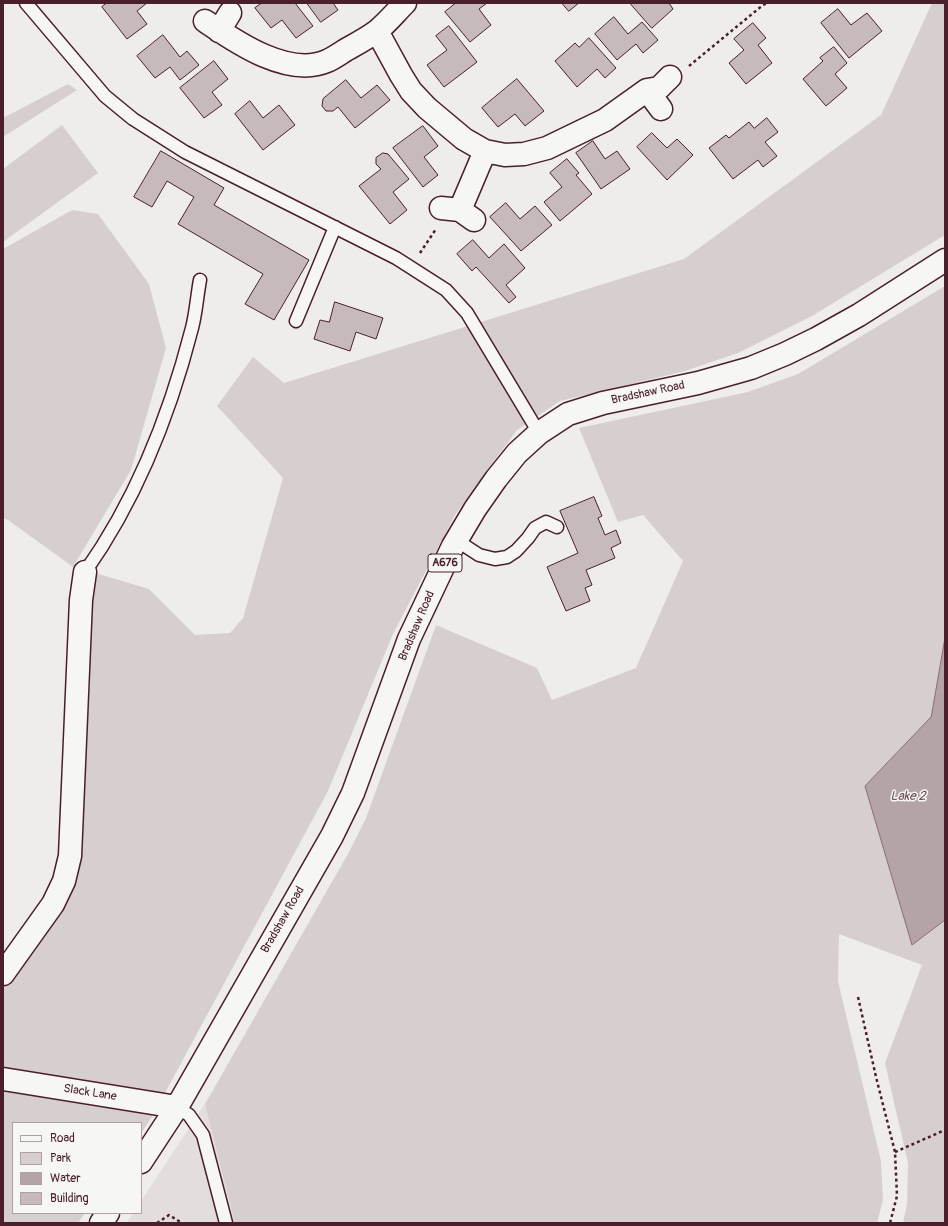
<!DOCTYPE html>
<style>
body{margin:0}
#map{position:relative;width:948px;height:1226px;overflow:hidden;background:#efedea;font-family:Pangolin,sans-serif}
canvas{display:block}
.frame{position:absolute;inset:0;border:4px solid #4a1f2b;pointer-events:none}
.legend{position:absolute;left:12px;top:1122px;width:130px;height:92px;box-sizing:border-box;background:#f6f6f2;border:1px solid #b1a0a2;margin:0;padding:5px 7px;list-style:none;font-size:12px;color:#4a1f2b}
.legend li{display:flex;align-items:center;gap:8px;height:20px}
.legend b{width:20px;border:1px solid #b1a0a2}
</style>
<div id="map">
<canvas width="948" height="1226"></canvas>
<div class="frame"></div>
<ul class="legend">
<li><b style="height:5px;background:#f6f6f2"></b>Road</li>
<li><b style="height:11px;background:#d7cfce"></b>Park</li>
<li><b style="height:11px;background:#b4a4a5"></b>Water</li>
<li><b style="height:11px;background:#c6babb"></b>Building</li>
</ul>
</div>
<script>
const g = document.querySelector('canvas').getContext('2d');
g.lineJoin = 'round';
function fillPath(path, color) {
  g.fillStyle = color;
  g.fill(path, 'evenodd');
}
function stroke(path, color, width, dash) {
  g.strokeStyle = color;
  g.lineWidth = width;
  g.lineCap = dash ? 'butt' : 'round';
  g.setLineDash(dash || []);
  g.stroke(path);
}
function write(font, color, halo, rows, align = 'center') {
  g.font = font + ' Pangolin,sans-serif';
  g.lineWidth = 3;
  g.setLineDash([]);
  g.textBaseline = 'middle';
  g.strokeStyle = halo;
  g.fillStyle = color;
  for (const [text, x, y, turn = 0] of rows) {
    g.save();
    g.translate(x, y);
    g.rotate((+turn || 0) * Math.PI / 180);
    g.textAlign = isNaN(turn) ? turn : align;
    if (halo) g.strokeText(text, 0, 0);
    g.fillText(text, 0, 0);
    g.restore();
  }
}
const built = new Path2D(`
 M210,1096L246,1223H126L133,1213H141V1201Z`);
const green = new Path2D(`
 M932,3H945V235L812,316L738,353L685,371L560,401L517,430L489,468L455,515L393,634L328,791L152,1117L141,1133V1123H13V1213H85L78,1223H3V979L59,911L92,572L149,589L195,635L230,633L243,618L283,478L217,406L253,357L284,383L684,259L881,115Z
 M68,84L77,90L3,137V118Z
 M62,125L98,173L3,242V169Z
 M72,210L98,214L149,284L166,348L131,470L73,567L8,520L3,518V249Z
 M945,286V1223H903L907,1204L908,1163L885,1063L922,965L839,934L838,981L881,1161L883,1200L877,1223H235L205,1104L349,852L366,818L436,625L537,668L552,700L636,668L683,561L643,515L618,522L579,428L748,392L798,374Z`);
const water = new Path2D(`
 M945,638V920L912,945L865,786L931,717Z`);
const building = new Path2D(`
 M107,3H147L137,11L147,24L127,39L102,7Z
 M262,3H295L313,26L296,38L282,20L271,28L255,8Z
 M307,3H333L338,10L321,22Z
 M456,3H487L479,9L491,25L470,42L445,12Z
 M562,3H579L569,11Z
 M630,3H669L673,9L652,28Z
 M838,9L851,25L867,13L882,31L849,58L821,23Z
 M614,17L628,34L642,22L658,40L643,53L636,44L617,60L595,34Z
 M753,23L766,38L758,45L772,63L746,84L729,63L744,50L734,39Z
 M449,26L477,62L444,87L427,65L447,50L436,36Z
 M163,35L180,57L187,51L199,65L180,80L170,67L155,78L137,56Z
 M589,38L616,68L605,78L597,69L577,87L555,61L575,43L579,47Z
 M834,47L847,63L835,74L847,88L826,106L803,79L823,61L820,58Z
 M214,61L228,79L212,92L222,105L204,118L180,88Z
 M517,79L544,111L525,126L515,114L498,127L482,108Z
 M346,80L361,98L377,85L390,100L355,128L338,107L333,111H326L322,106L323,99Z
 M250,101L263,118L279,105L295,125L263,150L235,114Z
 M767,118L778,132L765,142L777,156L763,167L758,160L733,179L709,148L726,135L729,138L749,122L754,128Z
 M423,126L438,146L424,157L438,175L423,187L393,148Z
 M652,133L667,148L677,139L693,155L667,180L637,147Z
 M593,141L605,159L617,151L630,169L601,189L576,153Z
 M161,151L224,188L214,205L309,260L274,320L245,304L263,274L178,224L194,197L167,181L152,207L134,197Z
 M383,153L388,154L409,179L393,192L407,210L390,224L359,186L381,169L376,164V158Z
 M567,159L579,173L576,175L592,194L560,221L544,202L562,187L550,173Z
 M506,203L520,219L535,206L552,225L521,251L490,217Z
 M473,240L489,258L504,244L525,268L506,285L516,297L509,303L476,267L472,271L457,254Z
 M335,302L383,318L376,339L356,332L350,351L314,339L320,320L329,322Z
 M594,497L602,516L598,518L605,535L616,530L621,543L611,548L615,558L586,570L592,585L585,588L590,601L566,611L547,567L578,553L560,511Z`);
const path = new Path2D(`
 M689,66L763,5L768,3
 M420,253L436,229
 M858,997L876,1077L895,1152L897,1196L890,1223
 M895,1152L945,1130
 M157,1223L169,1215L182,1223`);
const service = new Path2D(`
 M26,3L105,96L133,119L185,152L396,258L446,290L467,313L539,433
 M296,321L335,227
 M456,540L479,555L495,559L507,557L516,551L528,538L535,528L546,522L557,527
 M85,572C136,500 170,414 192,328C196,313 197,296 200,280
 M177,1107L189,1115L203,1135L226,1223`);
const minor = new Path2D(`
 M205,21C236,42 288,78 327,61C336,57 343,51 351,47C360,42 369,37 377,31C387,23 396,12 405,3
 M219,31L230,13
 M377,31L401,75L411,91L427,108L464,139L485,151L505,155L524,154L547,148L605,120L647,90L659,88L670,77
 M647,90L661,109
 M441,208L460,210L474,220
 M460,210L485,151
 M3,974L53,904L64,881L70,856L81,600L85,572
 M3,1079L177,1107`);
const primary = new Path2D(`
 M141,1162L177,1107L332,836L353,793L409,639L453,546L475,509L496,479L517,453L539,433L568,414L603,403L698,383L751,368L785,354L816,339L859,315L945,260
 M101,1223L108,1213`);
const shields = [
 [445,563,34]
];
const shieldNames = [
 ["A676",445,563]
];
const streetNames = [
 ["Bradshaw Road",648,393,-12],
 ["Bradshaw Road",417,626,-67],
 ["Bradshaw Road",283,920,-60],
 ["Slack Lane",90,1093,9]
];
const waterNames = [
 ["Lake 2",908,797]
];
fillPath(built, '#e3dedc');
fillPath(green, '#d7cfce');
fillPath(water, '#b4a4a5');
stroke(water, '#8a6f74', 1);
fillPath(building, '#c6babb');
stroke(building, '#4a1f2b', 1);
stroke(service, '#4a1f2b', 15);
stroke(minor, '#4a1f2b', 25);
stroke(primary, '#4a1f2b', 25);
stroke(path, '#4a1f2b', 2.5, [3, 3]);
stroke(service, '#f6f6f2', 12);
stroke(minor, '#f6f6f2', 22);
stroke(primary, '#f6f6f2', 22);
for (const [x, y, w] of shields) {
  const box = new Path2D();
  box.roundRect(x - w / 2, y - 9, w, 18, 3);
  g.fillStyle = '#f6f6f2';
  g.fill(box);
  stroke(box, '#4a1f2b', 1);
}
write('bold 11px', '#4a1f2b', null, shieldNames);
write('12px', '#4a1f2b', '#f6f6f2', streetNames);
write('italic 13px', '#6f4e56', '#f6f6f2', waterNames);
</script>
